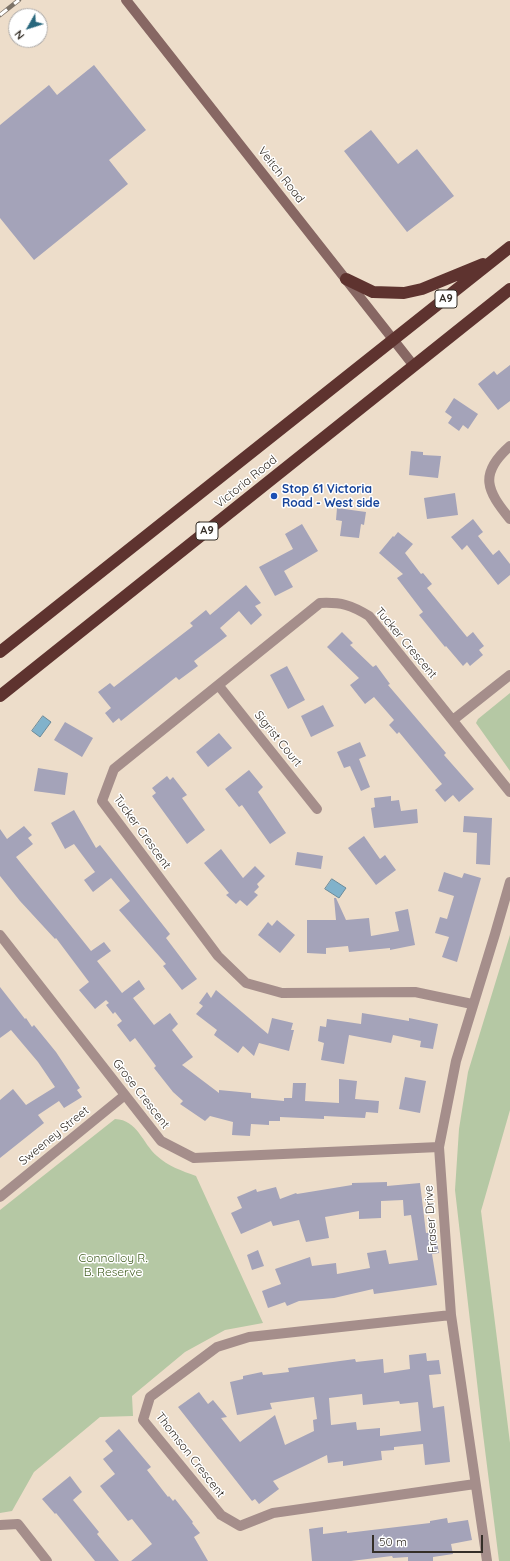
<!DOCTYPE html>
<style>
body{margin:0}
#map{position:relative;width:510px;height:1561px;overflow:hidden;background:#edddca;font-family:Quicksand,sans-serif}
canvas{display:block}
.north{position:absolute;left:8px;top:8px;width:40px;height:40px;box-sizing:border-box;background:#fff;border:1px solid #aeaba9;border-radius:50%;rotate:231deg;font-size:11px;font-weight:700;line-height:16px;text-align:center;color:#342e27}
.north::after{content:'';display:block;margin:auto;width:14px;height:18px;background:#28677d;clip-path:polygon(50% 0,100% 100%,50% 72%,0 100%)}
.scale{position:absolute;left:372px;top:1535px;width:111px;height:18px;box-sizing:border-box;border:2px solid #342e27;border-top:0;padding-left:5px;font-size:12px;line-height:14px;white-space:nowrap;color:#342e27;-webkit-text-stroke:3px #fff;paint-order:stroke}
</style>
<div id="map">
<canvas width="510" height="1561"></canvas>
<div class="north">N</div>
<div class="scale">50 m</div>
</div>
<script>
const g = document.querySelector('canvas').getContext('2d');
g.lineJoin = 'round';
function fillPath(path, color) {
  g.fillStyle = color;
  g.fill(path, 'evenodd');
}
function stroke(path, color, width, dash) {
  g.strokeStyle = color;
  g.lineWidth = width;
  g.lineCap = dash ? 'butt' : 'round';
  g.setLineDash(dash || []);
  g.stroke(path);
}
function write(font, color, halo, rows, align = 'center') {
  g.font = font + ' Quicksand,sans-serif';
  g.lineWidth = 3;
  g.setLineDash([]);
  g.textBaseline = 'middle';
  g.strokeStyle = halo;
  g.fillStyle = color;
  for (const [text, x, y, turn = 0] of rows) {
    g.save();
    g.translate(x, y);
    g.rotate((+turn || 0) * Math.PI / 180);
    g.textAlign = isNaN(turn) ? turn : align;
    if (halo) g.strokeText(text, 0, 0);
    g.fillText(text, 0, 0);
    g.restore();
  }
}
const green = new Path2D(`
 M510,693V771L476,723L478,719Z
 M510,935V1110L481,1211L510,1443V1561H499L482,1426L455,1190L459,1129L468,1072Z
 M115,1119C138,1120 142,1143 157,1156C168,1166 182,1171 196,1176L263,1323L225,1330L185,1352L132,1396L133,1416L100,1417L34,1472L12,1511L0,1513V1210Z`);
const water = new Path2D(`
 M43,716L51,722L40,737L32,731Z
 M332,879L346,888L339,898L325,889Z`);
const building = new Path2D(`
 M94,65L146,130L109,160L128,184L34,260L0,218V125L49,85L57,95Z
 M371,130L398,164L417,149L454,196L407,232L344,151Z
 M510,365V401L498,410L478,384L494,371L497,375Z
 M454,398L478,414L468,429L463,425L459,431L448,423L452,417L445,412Z
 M411,451L423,452V455L441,456L438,478L409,475Z
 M455,493L458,515L427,519L424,498Z
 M337,508L366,512L364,525L361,524L359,538L340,536L342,521L336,520Z
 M473,519L483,532L478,536L493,555L499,550L510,564V575L498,585L467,545L462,550L451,537Z
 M302,524L318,551L284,571L293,587L275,596L259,567L293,549L285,534Z
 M398,532L413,544L405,553L421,574L423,573L432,584L427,588L467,637L473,632L484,646L479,650L483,655L470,666L467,662L463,666L446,646L445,647L419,615L423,612L397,578L403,574L379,553L393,536L394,537Z
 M246,585L261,603L255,606L262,615L251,625L239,611L220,628L227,636L194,661L198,666L179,680L176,677L121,721L119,718L113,723L105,713L111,708L98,692L110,683L114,687L193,626L190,623L206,610L210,615Z
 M342,632L353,643L350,645L373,667L376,665L390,684L388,685L446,753L444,755L474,789L459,802L453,795L445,802L435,790L442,784L399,732L397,734L389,725L394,720L374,697L365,704L350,685L359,678L327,647Z
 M287,666L305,700L288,709L270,675Z
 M323,705L334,726L311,737L301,716Z
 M65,722L93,738L82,757L54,740Z
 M219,733L232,748L208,767L196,752Z
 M360,742L366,756L359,759L370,787L361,791L350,766L344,768L337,752Z
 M38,768L68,773L65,795L34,791Z
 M249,770L263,787L258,792L286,833L270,844L242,805L239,807L225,789Z
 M167,776L170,780L173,777L187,795L182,798L205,830L187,844L152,796L156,793L152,788Z
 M391,796V801L399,800L401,811L417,809L418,823L374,828L371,808L375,807L374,798Z
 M74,810L96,848L100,845L170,934L166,938L197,979L182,990L163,966L166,964L119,910L130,901L111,878L93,892L84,880L95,872L74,844L65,849L51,823Z
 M464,816L492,818L490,865L476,864L477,833L463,832Z
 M24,826L32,835L28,838L33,844L16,857L91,951L104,942L111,951L97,961L122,993L139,980L145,989L133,998L154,1025L170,1013L178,1024L172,1030L193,1057L182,1065L219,1093V1090L251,1093V1098L284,1101V1098H292L293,1083H306L305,1101L339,1103V1079L357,1081L355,1099L379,1101L378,1113L366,1112L365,1118L324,1116V1119L280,1117V1121H269V1125L251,1124L250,1136L232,1135L233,1122L210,1116L205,1121L180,1104L183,1101L173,1092L154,1068L156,1066L135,1038L130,1042L117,1025L122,1021L115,1012L113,1014L106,1005L109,1003L106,1000L95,1009L79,990L89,982L56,938L55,939L20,901L0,876V829L7,839Z
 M364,836L380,859L385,855L396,870L376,885L348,848Z
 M221,849L243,878L255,866L265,876L257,884L259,887L254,892L258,895L247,906L240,900L236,904L226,895L229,893L204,863Z
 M297,852L323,856L321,869L295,865Z
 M444,872L462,878L464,873L481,878L457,962L442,957L449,937L435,933L440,917L447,919L454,896L438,891Z
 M334,898H336L346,920L369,918L371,936L399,931L395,912L408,909L415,945L390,950V948L349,952L348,946L326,948V954L307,953V920H336Z
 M277,920L295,935L280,953L258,935L268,922L272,926Z
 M0,987L25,1019L26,1018L32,1027L34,1025L56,1052L80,1088L77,1090L82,1097L64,1108L59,1101L38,1115L44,1123L0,1158V1100L13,1089L26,1105L55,1087L38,1062L11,1030L0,1038Z
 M216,990L268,1034L272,1018L293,1023L291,1030H294L289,1051L259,1043L254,1056L243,1046L238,1053L214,1035L217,1030L196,1014L203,1006L199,1003L207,992L211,998Z
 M362,1013L409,1021V1018L438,1024L433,1049L420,1047L421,1041L393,1035L391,1043L349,1035L344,1064L321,1060L324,1043L318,1041L320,1026L326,1027L327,1019L361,1024Z
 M405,1077L426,1081L420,1113L399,1109Z
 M387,1182V1186L420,1183L426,1233L435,1232L439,1253L432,1254L437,1285L374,1294L373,1289L334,1298L299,1301L287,1306L285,1302L268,1308L262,1291L281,1284L275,1269L310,1257L312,1266L336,1263L337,1274L370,1268L367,1253L386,1250L389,1264L418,1260L411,1215L404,1216L403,1200L381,1201V1218L359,1219V1211L325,1217L329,1238L306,1242L299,1220L273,1226L271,1221L241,1234L231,1213L242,1208L237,1197L256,1189L257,1192L276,1187L280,1199L296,1193L297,1194L352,1185V1183Z
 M258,1250L264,1266L252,1270L247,1255Z
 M426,1353L427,1361L439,1360L441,1374L429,1375L433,1408L444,1406L450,1462L425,1465L423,1444L394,1447V1450L381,1451L382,1460L343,1466V1461L328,1463L327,1455L273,1481L279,1489L259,1504L255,1499L252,1501L178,1407L199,1392L208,1404L213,1400L227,1417L221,1418L240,1442L275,1415L285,1445L314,1431L313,1420L317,1419L314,1397L270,1403L272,1409L237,1415L230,1382L243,1379V1376L262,1372L263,1375L289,1372L288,1368L355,1359L356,1362L383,1359L384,1373L410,1369L409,1355ZM362,1394L363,1405L399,1401L400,1404L418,1402L421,1431L380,1436V1428L357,1430L356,1422L331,1425L329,1398Z
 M119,1429L151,1467L147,1470L168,1497L169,1496L173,1501L175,1499L193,1522L192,1523L200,1533L194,1537L208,1561H131L152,1544L132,1519L128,1521L100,1486L115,1474L103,1459L113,1451L105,1441Z
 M70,1476L82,1492L73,1500L99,1532L97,1534L119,1561H95L56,1513L55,1514L42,1499Z
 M447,1518L448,1523L468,1520L472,1540L451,1544L453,1554L433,1557V1561H408V1557L393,1558L392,1556L351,1561H312L309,1529L323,1527V1534L347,1531V1533L430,1523V1521Z`);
const street = new Path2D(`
 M510,446C478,474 487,491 510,519
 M219,686L317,809
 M453,720L510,675
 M0,935L161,1141L194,1158L439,1147
 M472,1004L415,992L282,993L246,983L218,956L102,801L114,769L320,603C341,602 351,605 369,616L510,792
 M0,1197L125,1095
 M451,1315L249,1337L217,1347L150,1397L143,1420L221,1515L240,1526L273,1513L475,1484
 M0,1525L18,1524L47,1561
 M487,1561L451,1315L439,1147L456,1061L495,934L510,882`);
const secondary = new Path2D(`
 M126,0L414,366`);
const highway = new Path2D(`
 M346,279L373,292L404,293L422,289L483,264
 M0,652L510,247
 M0,696L510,289`);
const rail = new Path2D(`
 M0,15L19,0`);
const markers = [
 [274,496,4,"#1a4fb4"]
];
const shields = [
 [446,299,22],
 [207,531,22]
];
const shieldNames = [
 ["A9",446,299],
 ["A9",207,531]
];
const streetNames = [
 ["Veitch Road",281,175,52],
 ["Victoria Road",246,482,-39],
 ["Tucker Crescent",406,643,50],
 ["Sigrist Court",278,739,51],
 ["Tucker Crescent",142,832,54],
 ["Grose Crescent",141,1094,52],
 ["Sweeney Street",54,1136,-39],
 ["Fraser Drive",431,1219,-94],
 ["Thomson Crescent",190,1455,52]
];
const transitNames = [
 ["Stop 61 Victoria",282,489],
 ["Road - West side",282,503]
];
const parkNames = [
 ["Connolloy R.",113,1258],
 ["B. Reserve",113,1272]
];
fillPath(green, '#b5c8a4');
fillPath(water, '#81b2cb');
stroke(water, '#6a8a9a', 1);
fillPath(building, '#a4a3b9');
stroke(street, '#a58e8b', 10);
stroke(secondary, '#876763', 10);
stroke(highway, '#5e332f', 12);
stroke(rail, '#7d7368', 4.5);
stroke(rail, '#fff', 3, [9]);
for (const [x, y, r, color] of markers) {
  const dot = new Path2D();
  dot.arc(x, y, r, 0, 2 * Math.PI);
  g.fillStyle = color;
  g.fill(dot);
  stroke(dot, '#fff', 1.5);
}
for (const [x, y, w] of shields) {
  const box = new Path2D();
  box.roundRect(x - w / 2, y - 9, w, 18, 3);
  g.fillStyle = '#fff';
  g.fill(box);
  stroke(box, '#342e27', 1);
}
write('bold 11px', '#342e27', null, shieldNames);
write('12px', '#342e27', '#fff', streetNames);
write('bold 12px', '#164399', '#fff', transitNames, 'left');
write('12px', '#446024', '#fff', parkNames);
</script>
